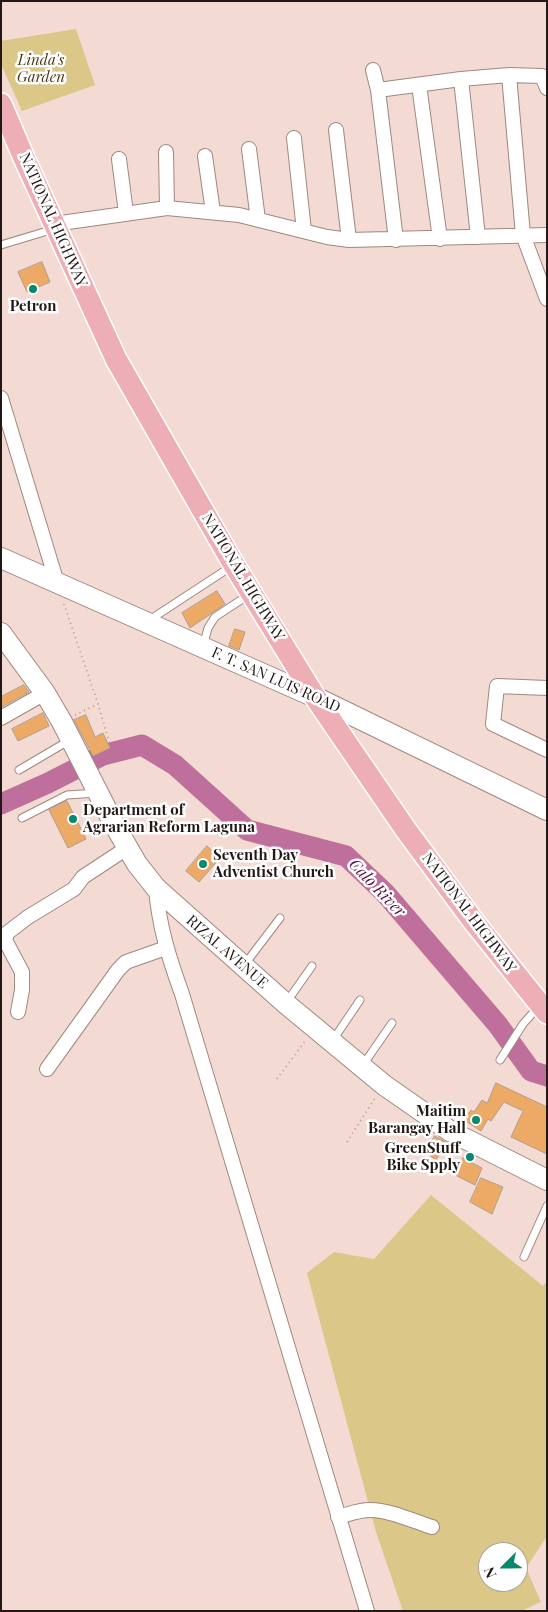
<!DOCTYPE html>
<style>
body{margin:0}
#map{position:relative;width:548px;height:1612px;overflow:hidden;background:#f3dad2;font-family:"Playfair Display",serif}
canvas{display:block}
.frame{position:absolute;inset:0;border:2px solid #211815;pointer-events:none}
.north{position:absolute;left:478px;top:1542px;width:50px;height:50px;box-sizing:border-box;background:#fff;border:1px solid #a6a3a1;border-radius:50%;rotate:247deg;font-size:14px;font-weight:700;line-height:20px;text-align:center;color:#211815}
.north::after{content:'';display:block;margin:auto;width:18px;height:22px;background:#06896d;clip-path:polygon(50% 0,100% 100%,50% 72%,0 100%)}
</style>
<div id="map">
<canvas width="548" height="1612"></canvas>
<div class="frame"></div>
<div class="north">N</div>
</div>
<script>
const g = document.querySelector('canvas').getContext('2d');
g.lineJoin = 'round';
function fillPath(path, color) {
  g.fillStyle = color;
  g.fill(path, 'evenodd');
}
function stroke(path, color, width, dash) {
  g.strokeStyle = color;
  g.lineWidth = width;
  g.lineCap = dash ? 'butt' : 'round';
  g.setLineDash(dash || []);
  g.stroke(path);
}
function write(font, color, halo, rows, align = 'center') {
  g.font = font + ' "Playfair Display",serif';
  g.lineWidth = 5;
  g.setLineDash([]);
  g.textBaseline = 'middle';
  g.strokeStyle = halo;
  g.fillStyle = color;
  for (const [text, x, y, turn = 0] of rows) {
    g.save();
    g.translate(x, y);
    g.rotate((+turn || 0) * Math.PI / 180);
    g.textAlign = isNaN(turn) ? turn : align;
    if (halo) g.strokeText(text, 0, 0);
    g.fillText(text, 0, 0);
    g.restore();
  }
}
const green = new Path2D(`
 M76,29L95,85L22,111L1,64V41Z
 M431,1195L543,1286L547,1281V1536L526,1568L541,1602L521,1611H403L376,1532L307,1273L334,1252L374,1259ZM488,1552H518V1582H488Z`);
const river = new Path2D(`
 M1,804L48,783L103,755L142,745L175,765L247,830L346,856L385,893L498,1025L531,1071L547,1076`);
const building = new Path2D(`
 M42,262L50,282L27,292L18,272Z
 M217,591L225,604L190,628L182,613Z
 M235,629L245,632L239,650L229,646Z
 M24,685L29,692L2,707L1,697Z
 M43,713L49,726L18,741L12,729Z
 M86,715L95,737L103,733L110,748L93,756L74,720Z
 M67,801L86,839L68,848L49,810Z
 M207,846L220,858L199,882L186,871Z
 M496,1083L547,1107V1154L511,1137L523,1111L504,1102L491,1121L488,1119L481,1131L464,1120L471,1110L474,1112L482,1100L487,1103Z
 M435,1136L447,1143L436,1160L425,1152Z
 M463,1158L482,1168L475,1185L457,1176Z
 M481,1178L503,1187L492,1214L470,1202Z`);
const path = new Path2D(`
 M64,604L98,704L110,745
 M75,715L98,704
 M277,1079L306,1040
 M347,1142L375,1098`);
const lane = new Path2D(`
 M1,245L54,229
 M148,621L232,566
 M203,647L208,628L215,617L250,594
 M19,770L70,740
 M22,818L67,795L97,793
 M245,964L280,918
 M286,1003L312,966
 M333,1040L360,1000
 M500,1060L523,1024L538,1007
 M363,1065L392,1023
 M524,1257L547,1206`);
const street = new Path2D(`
 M373,70L378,90L396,240
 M509,75L523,235L547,299
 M461,79L509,75L542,76L547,88
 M419,85L440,239
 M378,90L461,79L478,237
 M336,130L349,240
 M294,138L304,231
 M249,149L258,220
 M166,152L167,208
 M205,156L213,212
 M119,159L126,213
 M54,224L167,208L239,215L327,237L349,240L547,235
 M1,398L57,583
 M547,688L497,686L493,724L547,750
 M1,718L45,693
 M156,888C159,927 169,958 182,994L367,1611
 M18,1012L22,990V972L5,940L7,933L28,917L74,889L83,877L127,848
 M47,1069L118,970L126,962L166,948
 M338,1517C349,1514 359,1510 370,1510C390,1510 413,1521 432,1527`);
const secondary = new Path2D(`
 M1,558L315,697L547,810
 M1,633L45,693L62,722L114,824L137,864L156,888L285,1003L384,1085L450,1131L547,1180`);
const primary = new Path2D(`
 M1,104L24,158L116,359L234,565L315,697L406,830L474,922L547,1013`);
const markers = [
 [33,289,5,"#06896d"],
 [73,819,5,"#06896d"],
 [203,864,5,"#06896d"],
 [476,1120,5,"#06896d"],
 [470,1157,5,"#06896d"]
];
const parkNames = [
 ["Linda's",41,60],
 ["Garden",41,77]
];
const streetNames = [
 ["NATIONAL HIGHWAY",53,220,66],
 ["NATIONAL HIGHWAY",243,577,59],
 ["F. T. SAN LUIS ROAD",276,680,24],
 ["NATIONAL HIGHWAY",469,913,53],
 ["RIZAL AVENUE",227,952,41]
];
const poiNames = [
 ["Petron",33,306,"center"],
 ["Department of",83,810],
 ["Agrarian Reform Laguna",83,827],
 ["Seventh Day",213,855],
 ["Adventist Church",213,872],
 ["Maitim",466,1111,"right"],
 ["Barangay Hall",466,1128,"right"],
 ["GreenStuff",460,1148,"right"],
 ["Bike Spply",460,1165,"right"]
];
const waterNames = [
 ["Calo River",377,888,46]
];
fillPath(green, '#dbc787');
stroke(river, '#be6f9c', 21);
fillPath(building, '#edaa66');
stroke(building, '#af9e8e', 1);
stroke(lane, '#9f8880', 9);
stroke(street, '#9f8880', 16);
stroke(secondary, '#9f8880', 22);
stroke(primary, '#fff', 24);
stroke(path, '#b39f99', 2, [1, 4]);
stroke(lane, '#fff', 7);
stroke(street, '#fff', 14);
stroke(secondary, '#fff', 20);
stroke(primary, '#eeaeb6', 21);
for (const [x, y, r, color] of markers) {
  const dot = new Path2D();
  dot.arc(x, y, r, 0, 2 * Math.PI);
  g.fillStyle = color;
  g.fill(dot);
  stroke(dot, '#fff', 2);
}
write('italic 15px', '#473b14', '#fff', parkNames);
write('15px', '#211815', '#fff', streetNames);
write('bold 15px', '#211815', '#fff', poiNames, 'left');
write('italic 16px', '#550b3c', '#fff', waterNames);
</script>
